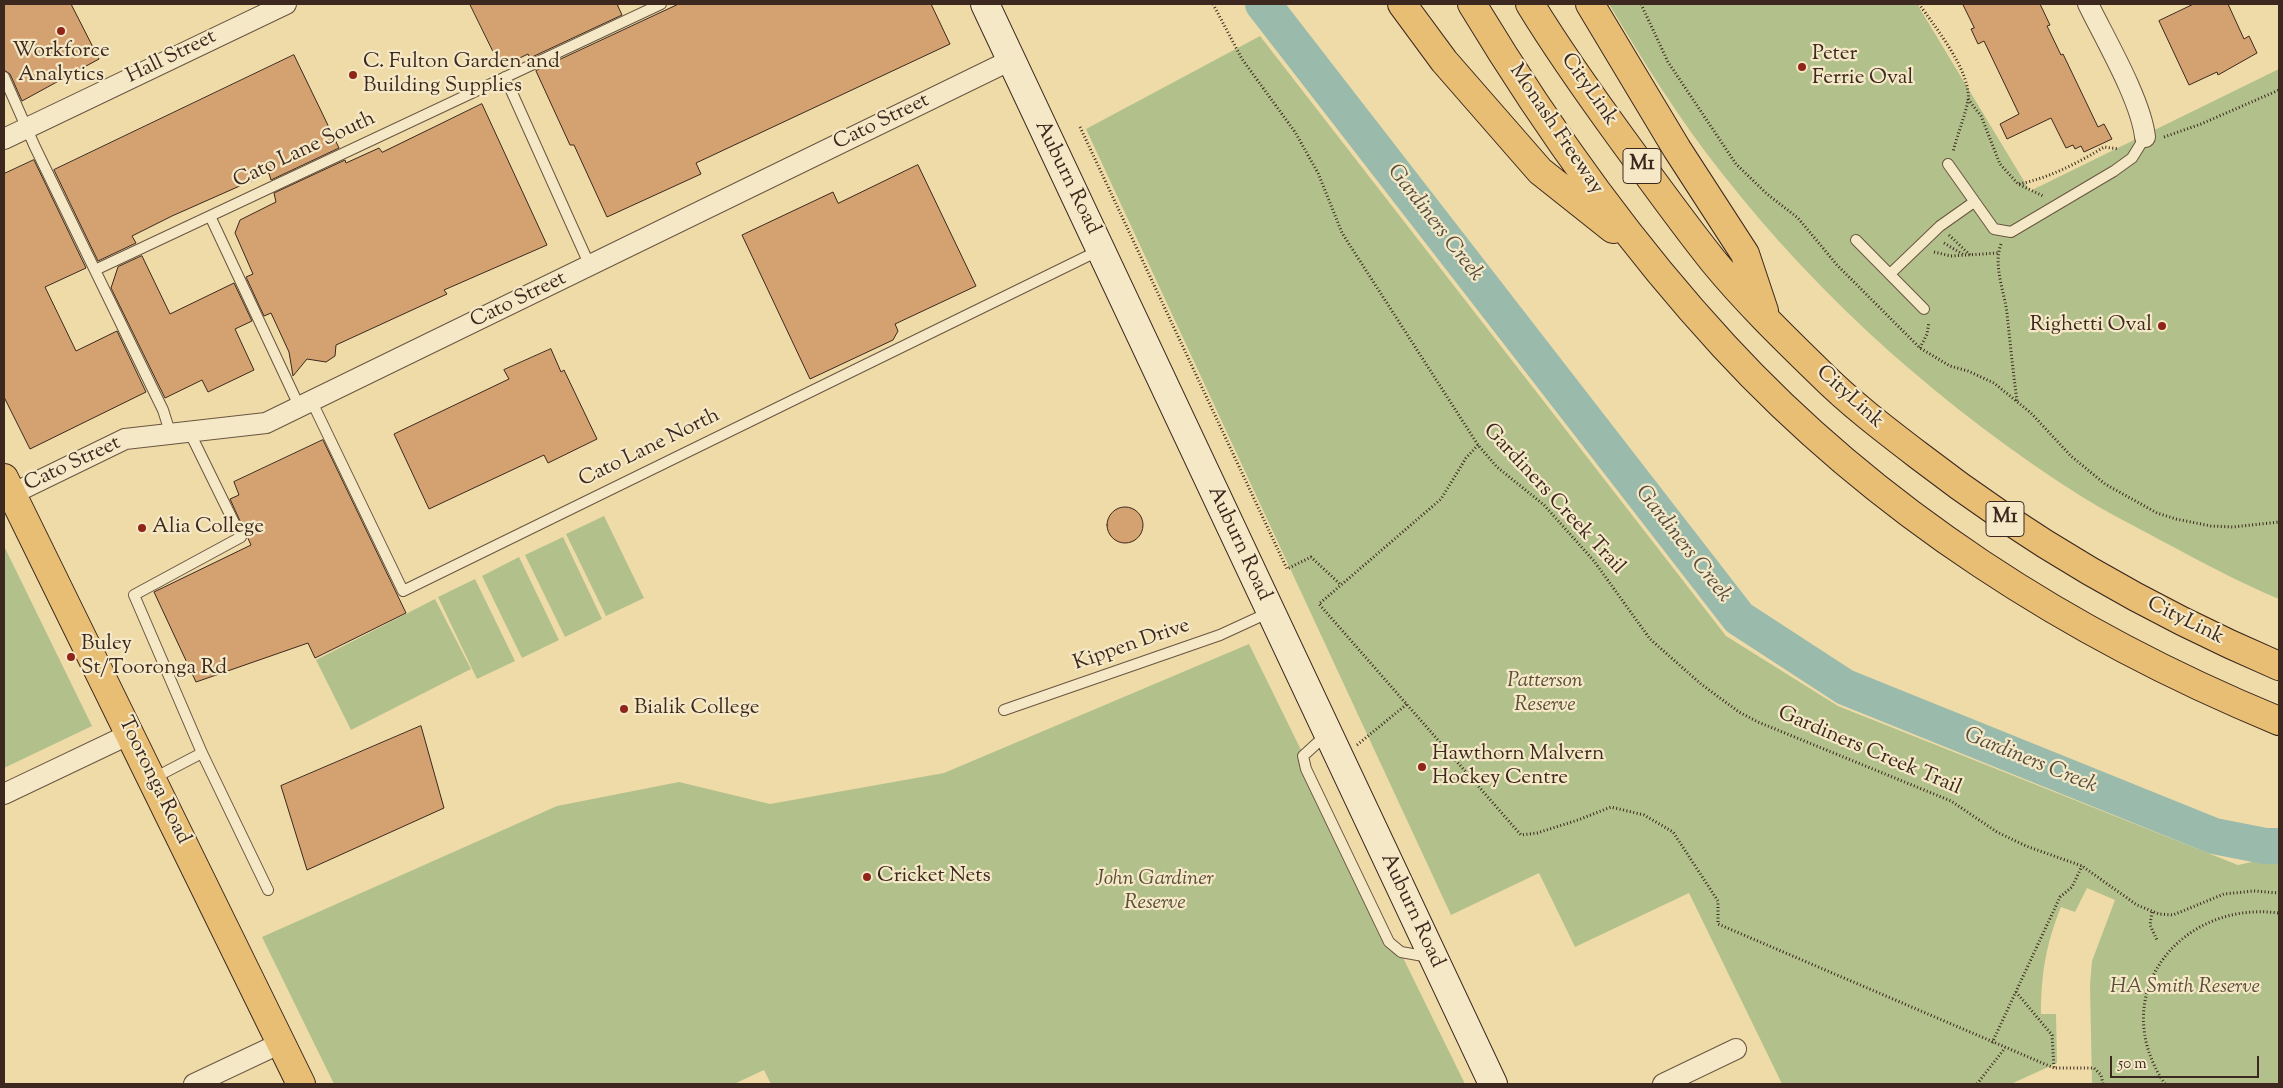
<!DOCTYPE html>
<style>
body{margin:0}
#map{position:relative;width:2283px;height:1088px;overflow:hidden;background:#efdba8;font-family:"Sorts Mill Goudy",serif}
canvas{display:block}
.frame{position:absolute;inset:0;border:5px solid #3c281e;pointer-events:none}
.scale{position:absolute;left:2110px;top:1056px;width:149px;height:22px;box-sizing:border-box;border:2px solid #3c281e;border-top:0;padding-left:6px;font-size:15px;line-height:18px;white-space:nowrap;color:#3c281e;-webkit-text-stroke:4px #f5e8c6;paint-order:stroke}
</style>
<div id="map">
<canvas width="2283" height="1088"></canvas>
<div class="frame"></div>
<div class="scale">50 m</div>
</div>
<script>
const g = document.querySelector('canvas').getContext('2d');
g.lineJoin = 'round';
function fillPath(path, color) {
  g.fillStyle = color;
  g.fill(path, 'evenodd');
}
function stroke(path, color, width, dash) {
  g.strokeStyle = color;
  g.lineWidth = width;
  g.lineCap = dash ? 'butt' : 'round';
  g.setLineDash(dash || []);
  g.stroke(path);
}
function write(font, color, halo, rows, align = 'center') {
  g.font = font + ' "Sorts Mill Goudy",serif';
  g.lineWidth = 4.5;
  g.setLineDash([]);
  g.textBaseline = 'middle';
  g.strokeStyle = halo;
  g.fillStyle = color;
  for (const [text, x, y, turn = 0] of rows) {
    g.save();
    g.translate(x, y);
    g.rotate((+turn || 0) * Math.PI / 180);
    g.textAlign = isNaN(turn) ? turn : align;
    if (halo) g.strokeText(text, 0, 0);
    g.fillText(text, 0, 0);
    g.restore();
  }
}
const green = new Path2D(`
 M1609,4H1917L2030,191L2279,69V599C2238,582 2200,561 2160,540C2135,526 2108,513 2084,498C1946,411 1821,300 1721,172C1679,119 1643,61 1609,4Z
 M1260,36L1726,636L1838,706L2238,865L2279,856V1084H2092L2090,985L2092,961L2115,900L2087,888L2075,912L2061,907C2046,944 2041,974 2041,1014H2056L2057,1063L2011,1084H1782L1689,893L1575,947L1539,873L1451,915L1086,129Z
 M604,516L644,598L606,616L566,534Z
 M563,537L602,619L565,637L525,555Z
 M4,546L92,726L4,768Z
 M519,557L559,640L522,658L482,576Z
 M475,579L515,661L477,679L438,597Z
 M435,599L471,669L351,730L316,660Z
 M1249,644L1465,1084H771L764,1070L734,1084H334L262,937L557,806L679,782L770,804L944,773Z`);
const river = new Path2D(`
 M1263,4L1739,618L1845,687L2214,836L2265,846H2279`);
const building = new Path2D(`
 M4,4H71L99,59L22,101L10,74L4,70Z
 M470,4H617L622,15L530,58L528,54L501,67Z
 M679,4H931L950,44L696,163L701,174L607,217L574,145H570L536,71Z
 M1963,4H2040L2050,25L2047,26L2061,55L2063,54L2098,127L2104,124L2112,139L2084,152L2081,146L2075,149L2073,145L2066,148L2051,118L2007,139L2000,124L2019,114L1984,41L1978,44L1971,29L1974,28Z
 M2194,4H2228L2244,39L2249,36L2257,53L2218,75L2217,72L2189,85L2159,21Z
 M294,55L339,148L271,180L269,173L172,216L132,236L136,243L98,261L54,170Z
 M482,104L547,245L444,290L447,294L336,345L335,356L326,362L307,359L293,376L289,352L271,313L264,316L246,277L253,274L235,233L240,220L276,202L274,193L345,160L346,163L379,148L382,152Z
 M34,160L86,268L45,287L76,351L117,331L146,392L30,449L4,397V174Z
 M918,165L976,286L895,324L898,331L893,340L810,379L742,235L833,192L838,203Z
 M142,256L170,314L234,283L252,321L235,329L254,370L208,392L202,380L165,398L111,288L118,267Z
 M551,349L561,372L564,370L597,439L548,463L544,455L429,509L394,434L509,379L504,370Z
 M323,440L406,613L315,658L308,643L196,682L154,592L251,545L230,499L239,495L234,482Z
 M1107 525a18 18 0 1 1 36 0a18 18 0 1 1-36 0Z
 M421,726L444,808L307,870L281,786Z`);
const path = new Path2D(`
 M1213,4L1242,59L1295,132L1318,173L1342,233L1478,445L1497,467L1544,505L1594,561L1650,639L1701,684L1739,712L1758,722L1951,801L1997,832L2026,846L2082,866L2137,905L2159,914L2173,915L2224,894L2254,891L2279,893
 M1641,4L1668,62L1736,164L1767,194L1798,218L1837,265L1920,348L1950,366L1968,371L1994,383L2031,413L2071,456L2105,484L2157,513L2176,519L2211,526L2233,527L2279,522
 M1919,4C1934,25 1972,73 1968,100C1965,117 1957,135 1953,152
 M1968,99L1981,116L2000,164L2018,184L2043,196
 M1080,127L1287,569L1311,557L1341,585
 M2164,137L2201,124L2279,90
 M2019,184C2049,178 2078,163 2104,147L2119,149
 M1949,235L1970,255
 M1944,243L1964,255
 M2001,244C1993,266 2004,290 2007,313C2010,342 2013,371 2017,401
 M1934,252L1951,256L1998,253
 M1920,348L1927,334L1929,322
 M1478,445L1466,458L1441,499L1319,604L1521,835L1537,833L1578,820L1611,807L1644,815L1673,832L1718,901V924L2054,1068
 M1357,745L1407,704
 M2152,912L2150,925L2157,940
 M2016,992L2052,1035L2054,1068H2094L2101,1075L2103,1084
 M1992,1043L2060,897L2072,887L2082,866
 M1977,1084L2005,1048
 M2165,1084C2105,996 2179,900 2279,913`);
const lane = new Path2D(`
 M4,77L35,147L163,410L170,432
 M505,77L590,266
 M1948,164L1994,229L2011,232L2114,171L2132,158L2145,137
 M1856,240L1924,309
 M95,270L210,216
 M1890,274L1940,226L1974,202
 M312,402L403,591L1100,250
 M300,408L210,216L661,4
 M189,431L241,537L134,595L202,753L268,890
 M1004,710L1220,635L1270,612
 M1327,734L1303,756L1306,769L1389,942L1401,952L1429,957
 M152,779L202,753`);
const street = new Path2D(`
 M2088,4C2105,39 2141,100 2145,137
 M4,139L286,4
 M12,494L125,439L266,423L1011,60
 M4,794L130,734
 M194,1084L281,1043
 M1663,1084L1736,1049`);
const secondary = new Path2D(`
 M985,4L1493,1084`);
const primary = new Path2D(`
 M4,478L301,1084`);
const highway = new Path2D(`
 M1402,4L1444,61L1540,171L1613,229
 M1472,4C1545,125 1628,242 1724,346C1877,512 2072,636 2279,721
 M1530,4C1558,50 1590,95 1622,139C1652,180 1682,222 1714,262C1746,301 1784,338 1820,373C1850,403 1884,429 1918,455C2029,541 2150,611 2279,666
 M1590,4L1677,149L1745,254L1764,311`);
const markers = [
 [61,31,5,"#8f2418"],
 [1802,67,5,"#8f2418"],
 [353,75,5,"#8f2418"],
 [2162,326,5,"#8f2418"],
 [142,528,5,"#8f2418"],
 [71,657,5,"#8f2418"],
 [624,709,5,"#8f2418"],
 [1422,767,5,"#8f2418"],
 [867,877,5,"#8f2418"]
];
const shields = [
 [1642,166,38],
 [2005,519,38]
];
const shieldNames = [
 ["M1",1642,166],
 ["M1",2005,519]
];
const poiNames = [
 ["Workforce",61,52,"center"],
 ["Analytics",61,76,"center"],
 ["Peter",1812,55],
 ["Ferrie Oval",1812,79],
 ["C. Fulton Garden and",363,63],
 ["Building Supplies",363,87],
 ["Righetti Oval",2152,326,"right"],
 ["Alia College",152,528],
 ["Buley",81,645],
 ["St/Tooronga Rd",81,669],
 ["Bialik College",634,709],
 ["Hawthorn Malvern",1432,755],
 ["Hockey Centre",1432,779],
 ["Cricket Nets",877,877]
];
const streetNames = [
 ["Hall Street",172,58,-26],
 ["CityLink",1588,90,55],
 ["Cato Street",882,123,-26],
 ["Monash Freeway",1555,130,56],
 ["Cato Lane South",305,151,-25],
 ["Auburn Road",1066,178,64],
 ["Cato Street",519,301,-26],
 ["CityLink",1849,398,42],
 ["Cato Lane North",650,449,-26],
 ["Cato Street",73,465,-25],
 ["Gardiners Creek Trail",1553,500,47],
 ["Auburn Road",1238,544,65],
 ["CityLink",2185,622,26],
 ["Kippen Drive",1132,646,-19],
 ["Gardiners Creek Trail",1869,752,23],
 ["Tooronga Road",153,781,64],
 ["Auburn Road",1411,911,65]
];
const parkNames = [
 ["Patterson",1545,682],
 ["Reserve",1545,706],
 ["John Gardiner",1155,880],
 ["Reserve",1155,904],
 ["HA Smith Reserve",2185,988]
];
const waterNames = [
 ["Gardiners Creek",1434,224,52],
 ["Gardiners Creek",1682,545,52],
 ["Gardiners Creek",2030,762,22]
];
fillPath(green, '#b2c18c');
stroke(river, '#9abbab', 36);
fillPath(building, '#d4a271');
stroke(building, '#3c281e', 1);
stroke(lane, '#695540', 12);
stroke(street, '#695540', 22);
stroke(secondary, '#3c281e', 30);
stroke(primary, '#3c281e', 30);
stroke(highway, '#3c281e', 30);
stroke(path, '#3c281e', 3, [1, 2.5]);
stroke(lane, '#f5e8c6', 10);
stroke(street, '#f5e8c6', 20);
stroke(secondary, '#f5e8c6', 28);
stroke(primary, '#e8be74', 28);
stroke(highway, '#e8be74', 28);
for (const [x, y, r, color] of markers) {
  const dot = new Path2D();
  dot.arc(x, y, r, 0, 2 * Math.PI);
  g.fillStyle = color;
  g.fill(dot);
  stroke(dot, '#f5e8c6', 2);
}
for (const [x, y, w] of shields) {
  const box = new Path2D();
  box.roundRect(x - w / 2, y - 17.5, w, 35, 4);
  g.fillStyle = '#f5e8c6';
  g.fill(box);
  stroke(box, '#3c281e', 1);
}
write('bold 20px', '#3c281e', null, shieldNames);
write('21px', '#3c281e', '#f5e8c6', poiNames, 'left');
write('21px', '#3c281e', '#f5e8c6', streetNames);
write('italic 21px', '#5a4e3a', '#f5e8c6', parkNames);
write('italic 22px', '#544d41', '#f5e8c6', waterNames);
</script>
